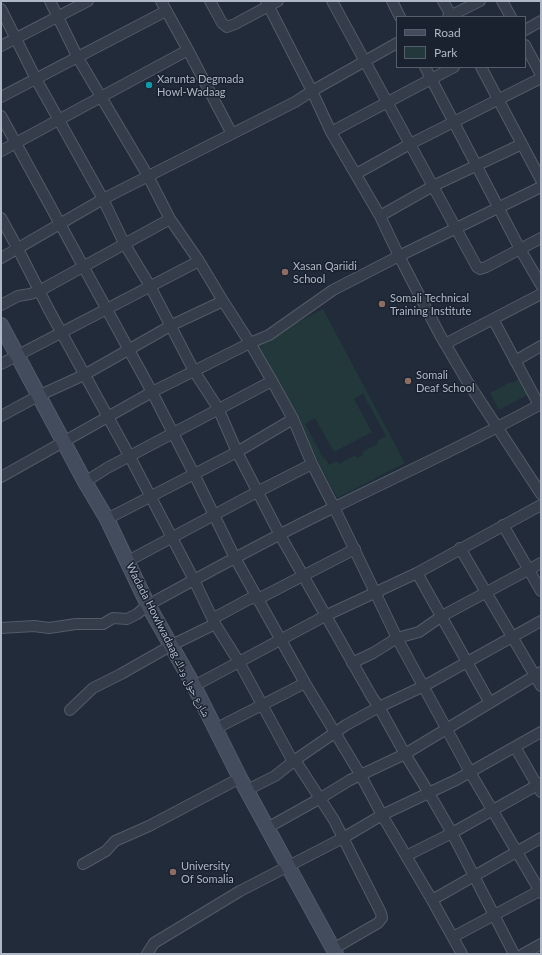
<!DOCTYPE html>
<meta charset="utf-8">
<style>
body{margin:0}
#map{position:relative;width:542px;height:955px;overflow:hidden;background:#212b3a;font-family:Lato,sans-serif}
canvas{display:block}
.frame{position:absolute;inset:0;border:2px solid #afb8c6;pointer-events:none}
.legend{position:absolute;left:396px;top:16px;width:130px;height:52px;box-sizing:border-box;background:#1a222f;border:1px solid #565e6b;margin:0;padding:5px 7px;list-style:none;font-size:12px;color:#afb8c6}
.legend li{display:flex;align-items:center;gap:8px;height:20px}
.legend b{width:20px;border:1px solid #565e6b}
</style>
<div id="map">
<canvas width="542" height="955"></canvas>
<div class="frame"></div>
<ul class="legend">
<li><b style="height:5px;background:#424c5d"></b>Road</li>
<li><b style="height:11px;background:#23383b"></b>Park</li>
</ul>
</div>
<script>
const g = document.querySelector('canvas').getContext('2d');
g.lineJoin = 'round';
function fillPath(path, color) {
  g.fillStyle = color;
  g.fill(path, 'evenodd');
}
function stroke(path, color, width, dash) {
  g.strokeStyle = color;
  g.lineWidth = width;
  g.lineCap = dash ? 'butt' : 'round';
  g.setLineDash(dash || []);
  g.stroke(path);
}
function write(font, color, halo, rows, align = 'center') {
  g.font = font + ' Lato,"Noto Naskh Arabic",sans-serif';
  g.lineWidth = 3;
  g.setLineDash([]);
  g.textBaseline = 'middle';
  g.strokeStyle = halo;
  g.fillStyle = color;
  for (const [text, x, y, turn = 0] of rows) {
    g.save();
    g.translate(x, y);
    g.rotate((+turn || 0) * Math.PI / 180);
    g.textAlign = isNaN(turn) ? turn : align;
    if (halo) g.strokeText(text, 0, 0);
    g.fillText(text, 0, 0);
    g.restore();
  }
}
const green = new Path2D(`
 M323,309L405,463L337,498L257,344ZM363,394L386,436L377,441L378,444L362,452L363,455L357,458L356,455L339,464L337,461L329,465L325,458L324,459L305,424L315,418L334,452L372,432L354,399Z
 M521,378L529,394L499,410L490,393L510,382L512,383Z`);
const street = new Path2D(`
 M50,1L78,58L148,176L170,219L199,261L223,301L250,343L272,381L293,419L312,464L334,507L397,638L470,772L541,893
 M161,1L188,50L232,134
 M210,1L222,23L227,27L235,24L278,1
 M266,1L312,91L331,132L380,216L399,256L440,335L467,381L541,494
 M332,1L477,267L480,269L486,267L541,238
 M392,1L400,17
 M443,1L452,17
 M502,1L511,17
 M1,9L36,79L103,199L124,243L150,286L194,371L218,408L237,452L280,535L372,697L379,707L405,754L429,793L452,833L514,954
 M448,17L480,1
 M525,30L541,21
 M525,45L541,75
 M1,46L88,1
 M425,67L520,249L541,285
 M481,67L541,180
 M1,97L166,11
 M1,116L152,392L194,474L235,558L305,683L360,774L382,815L432,900L462,954
 M331,132L454,67
 M1,151L188,50
 M356,174L410,144L541,78
 M380,216L433,186L522,144
 M1,218L18,249L49,310L130,457L194,580L215,624L239,662L291,758L295,760L334,820L381,913L382,918L378,923L333,949
 M1,258L103,199L295,102L312,91L397,43
 M1,305L18,296L30,294L39,291L170,219
 M493,319L539,405
 M445,344L541,294
 M515,361L541,346
 M1,364L199,261
 M1,416L38,396L84,375L172,325L223,301
 M1,477L152,392L250,343L269,335L333,290L399,256L541,187
 M85,482L107,468L272,381
 M107,519L237,452L293,419
 M503,525L541,591
 M460,548L541,686
 M128,561L257,492L312,464
 M417,573L490,703
 M1,628L34,626L49,628L76,624H103L113,618L127,619L137,614L148,605C210,571 272,537 335,507C404,473 474,441 541,404
 M352,663L373,653L397,638L419,632L442,616L541,563
 M194,686L325,616L417,573L541,505
 M70,710L93,688L121,674L172,645L215,624L214,618L251,598L258,599L355,549
 M215,729L305,683
 M515,747L541,792
 M247,790L275,776L295,760L346,725L379,707L424,686L541,621
 M267,828L319,799L350,780L405,754L541,672
 M406,856L452,833L541,783
 M83,864L106,851L115,841L149,826L240,778
 M432,900L541,838
 M453,937L541,890
 M147,954L154,943L240,891L343,838L382,815L456,780L541,732
 M523,954L541,944`);
const secondary = new Path2D(`
 M1,325L85,482L107,519L148,605L194,686L240,778L336,954`);
const markers = [
 [149,85,4,"#0f9aa8"],
 [285,272,4,"#8d6e63"],
 [382,304,4,"#8d6e63"],
 [408,381,4,"#8d6e63"],
 [173,872,4,"#8d6e63"]
];
const poiNames = [
 ["Xarunta Degmada",157,79],
 ["Howl-Wadaag",157,92],
 ["Xasan Qariidi",293,266],
 ["School",293,279],
 ["Somali Technical",390,298],
 ["Training Institute",390,311],
 ["Somali",416,375],
 ["Deaf School",416,388],
 ["University",181,866],
 ["Of Somalia",181,879]
];
const streetNames = [
 ["Wadada Howlwadaag شارع حول وداك",168,640,63]
];
fillPath(green, '#23383b');
stroke(street, '#525b68', 12);
stroke(secondary, '#525b68', 16);
stroke(street, '#353d4a', 10);
stroke(secondary, '#424c5d', 14);
for (const [x, y, r, color] of markers) {
  const dot = new Path2D();
  dot.arc(x, y, r, 0, 2 * Math.PI);
  g.fillStyle = color;
  g.fill(dot);
  stroke(dot, '#1a222f', 1.5);
}
write('11px', '#afb8c6', '#1a222f', poiNames, 'left');
write('11px', '#afb8c6', '#1a222f', streetNames);
</script>
